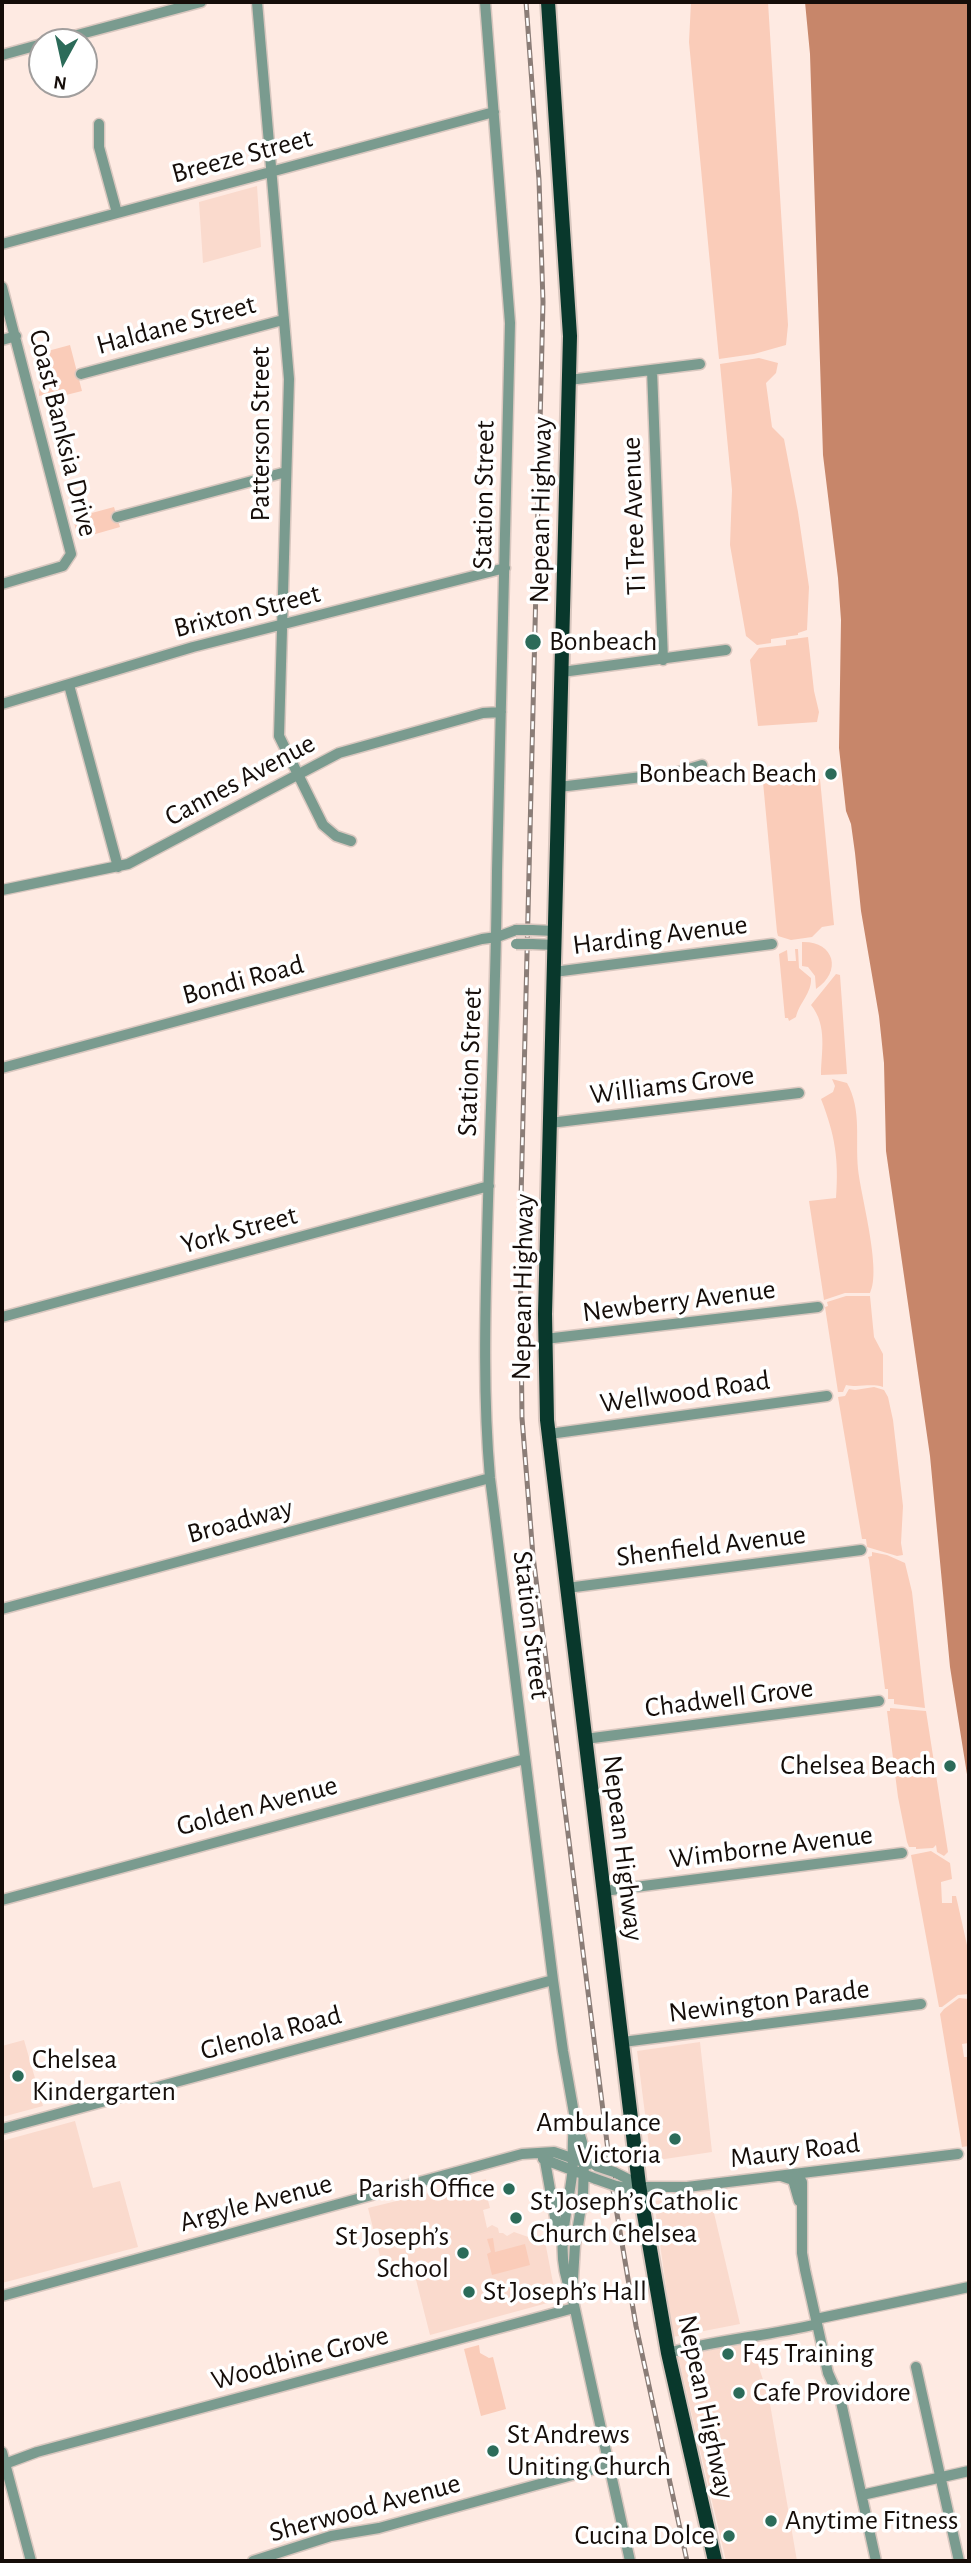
<!DOCTYPE html>
<meta charset="utf-8">
<style>
body{margin:0}
#map{position:relative;width:971px;height:2563px;overflow:hidden;background:#feeae2;font-family:"Alegreya Sans",sans-serif}
canvas{display:block}
.frame{position:absolute;inset:0;border:4px solid #150d09;pointer-events:none}
.north{position:absolute;left:28px;top:28px;width:70px;height:70px;box-sizing:border-box;background:#fff;border:2px solid #a19e9d;border-radius:50%;rotate:188deg;font-size:19px;font-weight:700;line-height:28px;text-align:center;color:#150d09}
.north::after{content:'';display:block;margin:auto;width:24px;height:32px;background:#2c6b59;clip-path:polygon(50% 0,100% 100%,50% 72%,0 100%)}
</style>
<div id="map">
<canvas width="971" height="2563"></canvas>
<div class="frame"></div>
<div class="north">N</div>
</div>
<script>
const g = document.querySelector('canvas').getContext('2d');
g.lineJoin = 'round';
function fillPath(path, color) {
  g.fillStyle = color;
  g.fill(path, 'evenodd');
}
function stroke(path, color, width, dash) {
  g.strokeStyle = color;
  g.lineWidth = width;
  g.lineCap = dash ? 'butt' : 'round';
  g.setLineDash(dash || []);
  g.stroke(path);
}
function write(font, color, halo, rows, align = 'center') {
  g.font = font + ' "Alegreya Sans",sans-serif';
  g.lineWidth = 7;
  g.setLineDash([]);
  g.textBaseline = 'middle';
  g.strokeStyle = halo;
  g.fillStyle = color;
  for (const [text, x, y, turn = 0] of rows) {
    g.save();
    g.translate(x, y);
    g.rotate((+turn || 0) * Math.PI / 180);
    g.textAlign = isNaN(turn) ? turn : align;
    if (halo) g.strokeText(text, 0, 0);
    g.fillText(text, 0, 0);
    g.restore();
  }
}
const built = new Path2D(`
 M257,186L261,247L203,263L199,202Z
 M24,2040L43,2106L2,2117V2046Z
 M700,2042L712,2152L651,2161L637,2051Z
 M75,2121L93,2188L120,2181L138,2247L2,2283V2141Z
 M486,2179L487,2189H485L490,2208L483,2210L487,2228L492,2225L498,2228L499,2233H503L507,2236L514,2232L534,2239L544,2236L554,2288L553,2298L551,2302L430,2335L413,2268L385,2276L368,2208Z
 M710,2196L740,2324L673,2337L654,2201Z
 M751,2343L769,2398L797,2561H726L678,2356Z`);
const green = new Path2D(`
 M691,2H768L788,325L786,345L754,354L719,359L689,42Z
 M70,345L82,391L66,395L64,389L39,396L40,378L33,355Z
 M759,358L778,363L776,373L766,383L772,427L784,439L798,512L809,587L807,630L798,633V635L771,639V643L757,645L746,636L730,545L732,490L720,364Z
 M114,507L120,527L78,539L73,518Z
 M808,637L814,691L819,712L817,722L758,726L750,660L759,648L786,645V640Z
 M792,774L820,779L834,925L822,927L812,937L791,940L778,936L777,932L763,782L780,781Z
 M802,942C834,941 843,971 816,989L815,976L808,967L802,966Z
 M795,949H798L799,968L811,978C812,993 799,1003 796,1017L789,1021L788,1018H785L779,954L787,950L788,961H796Z
 M836,974L840,975L847,1074L821,1075C821,1053 828,1026 811,1005Z
 M832,1079L847,1083C862,1110 855,1140 858,1169C861,1197 882,1271 870,1293H845L824,1300L809,1201L836,1198C839,1159 835,1135 821,1099L833,1092L835,1086Z
 M846,1296H870L874,1337L883,1354V1387C870,1383 859,1388 846,1385L843,1392H838L825,1307L828,1306L827,1302Z
 M874,1387L884,1390L888,1397L893,1420L903,1506L901,1543L903,1555L897,1556L867,1547L866,1539H862L838,1397L845,1396L849,1389L855,1390Z
 M872,1552L887,1555L905,1563L912,1592L925,1708L894,1704V1699H888V1689H885L869,1560L868,1557L872,1556Z
 M890,1708L926,1711L948,1852L944,1856L937,1852L936,1845L933,1848L916,1849V1847H909L907,1842L898,1797L887,1711H890Z
 M931,1851L950,1863L952,1879L941,1882L942,1903H952V1896H956L969,1954V1994L958,1995L942,2007H939L911,1855Z
 M959,1998L969,1999V2043L962,2044L964,2057H969V2146L962,2147L940,2014L944,2009Z
 M493,2238L495,2252L525,2244L530,2265L492,2275L487,2254L491,2252L487,2239Z
 M479,2345L480,2353L489,2358L493,2357L506,2409L481,2416L464,2349Z`);
const water = new Path2D(`
 M805,2H969V1787L950,1667L930,1456L886,1151L884,1063L879,1016L861,911L855,853L851,824L846,811L839,748L841,620L838,578L823,455L810,54Z`);
const minor = new Path2D(`
 M257,2L289,379L279,736L323,825L336,836L351,841
 M485,2L510,323L497,871C496,994 490,1116 487,1238C485,1318 483,1398 490,1478L553,1980L563,2051L575,2119L582,2142L584,2162L583,2194L575,2245L572,2296L630,2561
 M51,42L201,2
 M2,55L42,44
 M99,124V147L117,213
 M2,244L494,112
 M2,287L71,554L63,566L2,584
 M2,340L16,336
 M652,370L663,660
 M81,374L283,320
 M569,380L700,364
 M117,517L286,472
 M562,672L726,650
 M69,685L118,867
 M2,704L193,647L505,568
 M559,787L675,773L702,765
 M2,890L128,864L339,753L483,713L501,712
 M532,930L555,931
 M532,944L555,945
 M554,972L772,944
 M2,1068L482,939L497,937L516,930
 M550,1123L799,1093
 M2,1317L489,1186
 M545,1339L818,1307
 M549,1434L827,1396
 M567,1588L861,1550
 M2,1609L490,1478
 M585,1739L879,1701
 M604,1891L902,1853
 M2,1900L525,1759
 M623,2042L921,2004
 M2,2129L553,1980
 M543,2159L596,2179
 M545,2161L558,2234
 M614,2172L644,2187H687L958,2154
 M796,2174L802,2182V2253L805,2270L828,2373L841,2402L876,2561
 M781,2176L793,2180L799,2201
 M616,2186L626,2188L639,2185
 M571,2292C554,2251 567,2216 572,2175C574,2157 571,2139 575,2121
 M2,2296L522,2154L554,2152L589,2164
 M816,2319L969,2287
 M668,2353C717,2340 767,2336 817,2324
 M916,2367L959,2561
 M2,2452L31,2561
 M2,2465L37,2452L574,2308
 M862,2495L969,2471
 M253,2561L331,2536L379,2528L609,2465`);
const highway = new Path2D(`
 M548,2L570,336L545,1314L547,1420L639,2185L668,2353L715,2561`);
const rail = new Path2D(`
 M526,2L539,180L543,302L520,1239L522,1418L533,1556L613,2190L636,2326L687,2561`);
const minorBridge = new Path2D(`
 M516,930H532
 M516,944H532
 M596,2166L614,2172
 M596,2179L616,2186`);
const markers = [
 [533,642,9,"#2c6b59"],
 [831,774,7,"#2c6b59"],
 [950,1766,7,"#2c6b59"],
 [18,2076,7,"#2c6b59"],
 [675,2139,7,"#2c6b59"],
 [509,2189,7,"#2c6b59"],
 [516,2218,7,"#2c6b59"],
 [463,2253,7,"#2c6b59"],
 [469,2292,7,"#2c6b59"],
 [728,2354,7,"#2c6b59"],
 [739,2393,7,"#2c6b59"],
 [493,2451,7,"#2c6b59"],
 [771,2521,7,"#2c6b59"],
 [729,2536,7,"#2c6b59"]
];
const streetNames = [
 ["Breeze Street",242,156,-15],
 ["Haldane Street",176,325,-15],
 ["Coast Banksia Drive",63,433,76],
 ["Patterson Street",261,434,-90],
 ["Station Street",484,495,-89],
 ["Nepean Highway",541,510,-89],
 ["Ti Tree Avenue",634,516,-92],
 ["Brixton Street",247,611,-14],
 ["Cannes Avenue",240,780,-28],
 ["Harding Avenue",660,935,-7],
 ["Bondi Road",243,980,-15],
 ["Station Street",470,1062,-88],
 ["Williams Grove",672,1085,-7],
 ["York Street",239,1230,-15],
 ["Nepean Highway",523,1287,-89],
 ["Newberry Avenue",679,1301,-7],
 ["Wellwood Road",685,1392,-8],
 ["Broadway",240,1521,-15],
 ["Shenfield Avenue",711,1546,-7],
 ["Station Street",531,1625,83],
 ["Chadwell Grove",729,1698,-7],
 ["Golden Avenue",257,1806,-15],
 ["Wimborne Avenue",771,1847,-7],
 ["Nepean Highway",623,1848,83],
 ["Newington Parade",769,2001,-7],
 ["Glenola Road",271,2033,-15],
 ["Maury Road",795,2151,-7],
 ["Argyle Avenue",256,2203,-15],
 ["Woodbine Grove",300,2358,-15],
 ["Nepean Highway",706,2407,78],
 ["Sherwood Avenue",365,2508,-15]
];
const poiNames = [
 ["Bonbeach",549,642],
 ["Bonbeach Beach",817,774,"right"],
 ["Chelsea Beach",936,1766,"right"],
 ["Chelsea",32,2060],
 ["Kindergarten",32,2092],
 ["Ambulance",661,2123,"right"],
 ["Victoria",661,2155,"right"],
 ["Parish Office",495,2189,"right"],
 ["St Joseph’s Catholic",530,2202],
 ["Church Chelsea",530,2234],
 ["St Joseph’s",449,2237,"right"],
 ["School",449,2269,"right"],
 ["St Joseph’s Hall",483,2292],
 ["F45 Training",742,2354],
 ["Cafe Providore",753,2393],
 ["St Andrews",507,2435],
 ["Uniting Church",507,2467],
 ["Anytime Fitness",785,2521],
 ["Cucina Dolce",715,2536,"right"]
];
fillPath(built, '#fadacd');
fillPath(green, '#faccb9');
fillPath(water, '#c7866a');
stroke(minor, '#d9c7bf', 13);
stroke(highway, '#d9c7bf', 18);
stroke(minor, '#7a9b8f', 10);
stroke(highway, '#09382c', 14);
stroke(rail, '#8b7d77', 5);
stroke(rail, '#fff', 2.5, [8]);
stroke(minorBridge, '#d9c7bf', 13, []);
stroke(minorBridge, '#7a9b8f', 10);
for (const [x, y, r, color] of markers) {
  const dot = new Path2D();
  dot.arc(x, y, r, 0, 2 * Math.PI);
  g.fillStyle = color;
  g.fill(dot);
  stroke(dot, '#fff', 2.5);
}
write('28px', '#150d09', '#fff', streetNames);
write('28px', '#150d09', '#fff', poiNames, 'left');
</script>
